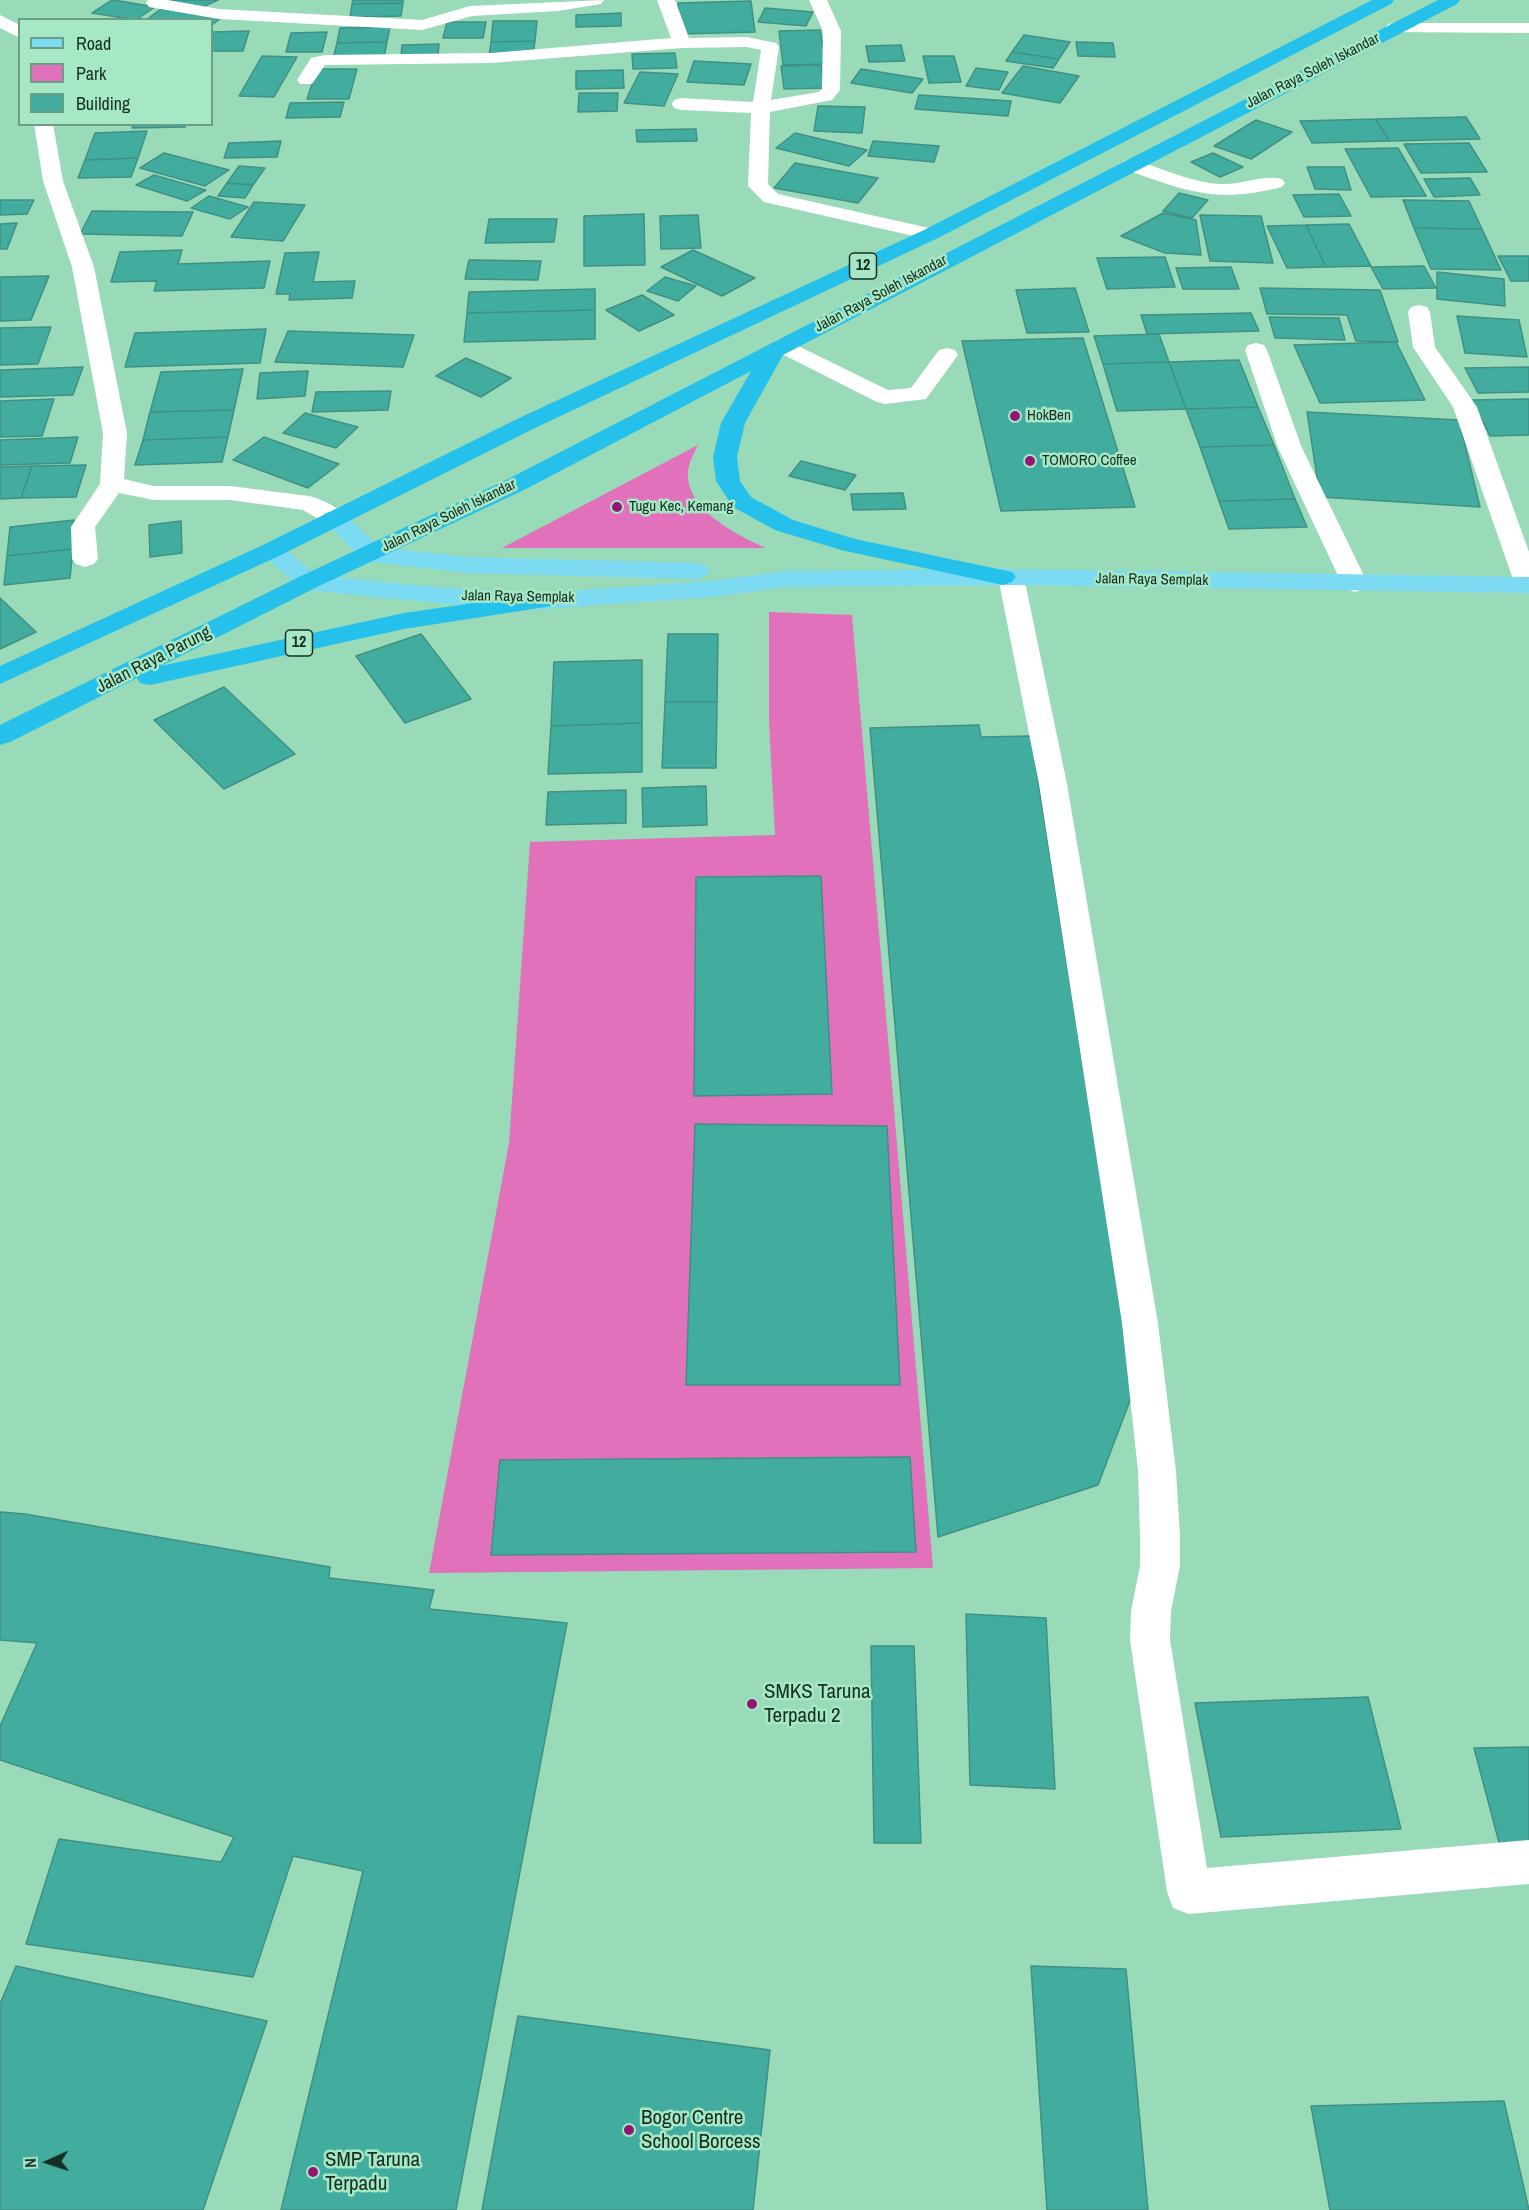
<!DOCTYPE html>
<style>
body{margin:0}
#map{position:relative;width:1529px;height:2210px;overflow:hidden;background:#99dab9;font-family:"Archivo Narrow",sans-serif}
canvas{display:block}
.legend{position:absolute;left:18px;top:18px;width:195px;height:108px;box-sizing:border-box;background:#a6e7c6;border:2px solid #6c9d85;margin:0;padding:8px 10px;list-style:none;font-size:18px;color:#152f23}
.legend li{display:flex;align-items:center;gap:12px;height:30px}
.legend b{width:30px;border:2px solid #6c9d85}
.north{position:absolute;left:18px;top:2132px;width:60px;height:60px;-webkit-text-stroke:4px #a6e7c6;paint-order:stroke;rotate:267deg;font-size:16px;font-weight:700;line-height:24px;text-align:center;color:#152f23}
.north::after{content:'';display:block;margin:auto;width:21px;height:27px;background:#152f23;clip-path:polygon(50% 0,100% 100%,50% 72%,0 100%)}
</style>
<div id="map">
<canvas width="1529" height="2210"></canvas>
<ul class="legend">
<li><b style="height:8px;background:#7ddaf3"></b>Road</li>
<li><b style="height:16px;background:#e271bb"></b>Park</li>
<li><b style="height:16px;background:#42ad9e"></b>Building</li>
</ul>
<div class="north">N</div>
</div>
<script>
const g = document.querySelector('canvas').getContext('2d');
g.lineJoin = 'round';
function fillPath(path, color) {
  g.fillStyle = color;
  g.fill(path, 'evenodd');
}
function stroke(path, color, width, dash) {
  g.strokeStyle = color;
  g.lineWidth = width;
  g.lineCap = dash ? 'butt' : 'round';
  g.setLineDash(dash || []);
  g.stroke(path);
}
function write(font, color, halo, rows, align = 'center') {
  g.font = font + ' "Archivo Narrow",sans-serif';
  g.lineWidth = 5;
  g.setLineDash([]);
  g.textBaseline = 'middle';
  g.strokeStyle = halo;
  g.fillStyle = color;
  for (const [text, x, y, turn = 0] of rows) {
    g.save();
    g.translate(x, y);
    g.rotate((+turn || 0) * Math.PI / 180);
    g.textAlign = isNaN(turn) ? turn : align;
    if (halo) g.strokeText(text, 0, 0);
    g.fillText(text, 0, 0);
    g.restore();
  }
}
const green = new Path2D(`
 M698,445C694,453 689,462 688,471C684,508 738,536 766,548H502Z
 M769,612L852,615L933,1568L429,1573L509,1143L530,842L775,835L769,721Z`);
const building = new Path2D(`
 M112,0H114L155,7L136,20L92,13Z
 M166,0H218L198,9Z
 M353,0H403V3L352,4Z
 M751,1L755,32L680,34L678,3Z
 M403,3L401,16L350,17L352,4Z
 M162,8L221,18L212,25V20H146Z
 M765,8L813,12L806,26L758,22Z
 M621,13V26L576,27V15Z
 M493,21H537L535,41L491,42Z
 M447,22H486L483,38H443Z
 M390,27L387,42L337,43L340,28Z
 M820,30L826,64L783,65L779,31Z
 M249,31L243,51H212V32Z
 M327,32L322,52H286L291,33Z
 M1024,35L1070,42L1059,59L1012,52Z
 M535,41L533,55L489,56L491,42Z
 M387,42L384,58L333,59L337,43Z
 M1076,42L1113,43L1115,57L1078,56Z
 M439,44L438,56L401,57L402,45Z
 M901,45L905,61L869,62L866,46Z
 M1012,52L1059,59L1053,68L1006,61Z
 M675,53L677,68L633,69L632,54Z
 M262,56L297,57L274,97L239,96Z
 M923,56H954L961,82L929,83Z
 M694,61L751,64L744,85L687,82Z
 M821,65L825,88L784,89L781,66Z
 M1023,66L1079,76L1060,103L1002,93Z
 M976,68L1008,72L999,90L966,86Z
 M317,69H357L349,99H307Z
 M861,69L923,79L912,93L851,83Z
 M623,70L624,88L576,89V71Z
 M640,72L678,74L664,106L624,103Z
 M579,93H618L617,111L578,112Z
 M919,95L1011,101L1008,116L915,109Z
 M344,102L340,117L286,118L290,103Z
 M818,106L865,107L862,133L814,131Z
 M1466,117L1480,139L1389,141L1376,119Z
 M1376,119L1389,141L1312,143L1300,121Z
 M1256,120L1292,132L1251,159L1214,146Z
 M134,124H186L185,127L132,128Z
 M696,129L697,141L637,142L636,130Z
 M147,131L138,158L85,160L95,133Z
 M795,133L867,150L849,166L776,148Z
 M281,141L277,157L224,158L229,143Z
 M873,141L939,146L934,162L868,156Z
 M1469,143L1487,172L1421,173L1404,144Z
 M1398,148L1426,196L1371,197L1345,149Z
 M164,153L229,170L205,186L140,168Z
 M1213,153L1243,167L1220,177L1191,162Z
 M138,158L131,177L78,178L85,160Z
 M795,163L878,178L858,203L774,188Z
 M239,166L265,168L253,185L227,183Z
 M1307,167H1344L1351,190L1315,189Z
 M154,175L206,190L187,201L136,185Z
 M1470,178L1480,195L1434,197L1424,179Z
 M227,183L253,185L245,198L218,196Z
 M1179,193L1208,200L1192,218L1163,211Z
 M1339,194L1351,216L1304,217L1293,195Z
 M209,196L248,207L230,219L191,208Z
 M0,200H34L27,214L0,215Z
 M1403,200L1469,201L1482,229L1414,228Z
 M254,202L305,205L283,241L231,237Z
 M92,211L193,212L182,236L80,234Z
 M1163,213L1196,220L1201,255L1165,253L1121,236Z
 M644,214L645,265L584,266V216Z
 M698,215L701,248L661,249L660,216Z
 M1200,215L1261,216L1273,263L1210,261Z
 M489,219H557L554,242L485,243Z
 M17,223L7,249H0V224Z
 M1349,224L1371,266L1326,267L1306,225Z
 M1306,225L1326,267L1287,268L1267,226Z
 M1414,228L1482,229L1501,270L1431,269Z
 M182,250L178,264L270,261L264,288L154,291L157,281L111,282L120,252Z
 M693,250L755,278L722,296L661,267Z
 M319,252L313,282L355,281L352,298L289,300L290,294H276L285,253Z
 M1498,256H1529V281H1511Z
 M1165,257L1175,287L1107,289L1097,258Z
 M469,260L541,261L538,280L465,279Z
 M1424,266L1436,288L1383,289L1371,267Z
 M1231,267L1239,289H1183L1176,268Z
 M1437,272L1504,279L1505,306L1437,299Z
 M49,276L31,320L0,321V277Z
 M665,277L696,286L678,301L647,291Z
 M1075,288L1089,332L1027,333L1016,290Z
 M1260,288L1380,290L1398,342L1356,341L1347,315L1267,314Z
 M595,289V310L467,313L469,292Z
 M642,295L674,315L639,331L606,310Z
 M595,310V339L464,342L467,313Z
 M1251,313L1259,331L1147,334L1141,315Z
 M1457,316L1519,320L1527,357L1465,353Z
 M1269,317L1339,318L1345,340L1275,338Z
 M51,327L38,364L0,365V328Z
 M266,329L260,363L125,367L135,333Z
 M288,331L414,335L403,367L275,362Z
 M1159,334L1169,362L1103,364L1094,336Z
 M1083,338L1135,507L1001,511L962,341Z
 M1396,342L1425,400L1320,403L1294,345Z
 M466,358L511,378L481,397L436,376Z
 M1239,360L1258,407L1186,409L1169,362Z
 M1169,362L1186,409L1117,411L1103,364Z
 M83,367L73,395L0,397V370Z
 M1529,367V392L1478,393L1465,368Z
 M243,369L234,410L150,412L161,372Z
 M308,371L305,396L257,399L260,373Z
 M391,391L388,410L312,412L316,392Z
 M54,399L42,436L0,437V401Z
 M1529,399V435L1490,436L1472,400Z
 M1258,407L1274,445L1200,447L1186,409Z
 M234,410L228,437L143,440L150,412Z
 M1307,412L1459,420L1480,507L1320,497Z
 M305,413L358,427L336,448L283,433Z
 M78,437L70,463L0,465V440Z
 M228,437L222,462L135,465L143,440Z
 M264,437L339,464L308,488L233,460Z
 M1274,445L1295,499L1219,501L1200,447Z
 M801,461L856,475L845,490L789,476Z
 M86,465L76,497L21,498L32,466Z
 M32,466L21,498L0,499V467Z
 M903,493L906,509L853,510L851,494Z
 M1295,499L1307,527L1229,529L1219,501Z
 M74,520L73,549L7,556L10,527Z
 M181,521L182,553L150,557L149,525Z
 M73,549L70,578L4,585L7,556Z
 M0,598L36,632L0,649Z
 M421,634L471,699L405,723L356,656Z
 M668,634H718L717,702H665Z
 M642,660V723L551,726L554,662Z
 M224,687L295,754L224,789L154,720Z
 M665,702H717L716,768H662Z
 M642,723V772L548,774L551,726Z
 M979,725L981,737L1031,736L1134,1390L1098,1485L938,1537L870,728Z
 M706,786L707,825L643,827L642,788Z
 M626,790V823L546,825L548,792Z
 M821,876L832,1094L694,1096L696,877Z
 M695,1124L887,1126L900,1385H686Z
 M910,1457L916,1552L491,1555L500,1460Z
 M0,1512L25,1514L330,1567L329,1578L434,1590L429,1609L567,1623L456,2210H281L363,1871L293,1856L253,1977L26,1944L59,1839L221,1862L234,1837L0,1760V1726L37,1643L0,1640Z
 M966,1614L1046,1618L1055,1789L970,1785Z
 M871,1646H914L921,1843H874Z
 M1368,1697L1401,1829L1221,1837L1195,1703Z
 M1529,1747V1850H1501L1474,1748Z
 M16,1966L267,2021L203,2210H0V2004Z
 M1031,1966L1126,1969L1148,2210H1047Z
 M518,2016L770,2050L753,2210H482Z
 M1504,2101L1529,2210H1330L1311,2106Z`);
const minor = new Path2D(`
 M148,0H168L219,9L422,20L470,6L604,0L601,4L558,11L472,16L422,30L219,19L149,7L146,3Z
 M657,0H675L689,38L747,37L776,43L779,47L771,100L819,92L822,89L823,31L809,0H827L841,31L840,90L832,100L770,112L768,184L778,194L938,230L941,234L938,238L931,240L764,202L748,186L751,113L681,110L674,108L672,104L674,100L681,98L753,102L761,50L747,47L682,48L491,63L325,65L312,84H300L297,80L311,58L325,55L491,53L671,38Z
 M0,15L20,25V38L0,28Z
 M1394,23H1529V33L1388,32L1385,28L1388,24Z
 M34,124H53L63,181L94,267L127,433L124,479L154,486H230L309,496C322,499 339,507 346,518L343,523L334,525L325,523L303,510L230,500H154L119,493L95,527L98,559L94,564L85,567L76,564L72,559L71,527L100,484L103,433L72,267L43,181Z
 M1131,159C1161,167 1190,183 1222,184C1241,185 1263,174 1282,179L1285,183L1282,187C1215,204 1186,191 1124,169L1121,165L1124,161Z
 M1419,305L1427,307L1430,312L1435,347L1477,407L1529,552V592L1519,590L1515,585L1453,407L1413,347L1408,312L1411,307Z
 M784,339L888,390L911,388L939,350L947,348L955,350L958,355L926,399L885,404L877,402L776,351L773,346L776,341Z
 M1256,343L1264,345L1267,350L1302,448L1368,584L1364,589L1355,592L1346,589L1342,584L1278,448L1245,350L1248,345Z
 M1011,569L1020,572L1024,577L1067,784L1158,1323L1176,1471L1180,1536V1566L1171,1611L1170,1640L1207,1868L1529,1840V1884L1189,1914L1173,1908L1167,1892L1130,1640L1131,1611L1140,1566V1536L1138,1471L1122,1323L1039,784L998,577L1002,572Z`);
const major = new Path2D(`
 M334,511L343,513L379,547L467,557L697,563L706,566L710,571L706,576L697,579L467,573L372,562L363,559L325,523L322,518L325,513Z
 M272,542L281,545L315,575L445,588L543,593L711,581L786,571L1011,569L1529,577V593L1011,585L786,587L711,597L543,609L445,604L308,590L299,587L263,555L259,550L263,545Z`);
const highway = new Path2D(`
 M1372,0H1394L1391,4L938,238L533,429L281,555L0,684V666L263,545L517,419L924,230Z
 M1438,0H1460L1457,4L783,355L745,423L737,457L740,481L751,497L793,520L855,539L1012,572L1016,577L1012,582L1003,585L841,550L775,530L733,507L716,481L713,457L721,423L751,371L526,489L317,587L161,666L404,613L543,593L552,596L556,601L552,606L404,629L150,685L140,683L137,678L10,742L0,745V725L299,577L508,479Z`);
const markers = [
 [1015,416,6,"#921571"],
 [1030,461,6,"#921571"],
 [617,507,6,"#921571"],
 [752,1704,6,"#921571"],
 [629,2130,6,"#921571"],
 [313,2172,6,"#921571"]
];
const farStreetnames = [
 ["Jalan Raya Soleh Iskandar",1313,71,-27],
 ["Jalan Raya Soleh Iskandar",881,294,-28],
 ["Jalan Raya Soleh Iskandar",449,516,-26],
 ["Jalan Raya Semplak",1152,580,1],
 ["Jalan Raya Semplak",518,597,1]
];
const farPoinames = [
 ["HokBen",1027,416],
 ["TOMORO Coffee",1042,461],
 ["Tugu Kec, Kemang",629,507]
];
const shields = [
 [863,266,27],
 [299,643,27]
];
const shieldNames = [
 ["12",863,266],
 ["12",299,643]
];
const streetNames = [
 ["Jalan Raya Parung",154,660,-27]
];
const nearPoinames = [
 ["SMKS Taruna",764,1692],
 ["Terpadu 2",764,1716],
 ["Bogor Centre",641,2118],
 ["School Borcess",641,2142],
 ["SMP Taruna",325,2160],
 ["Terpadu",325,2184]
];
fillPath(green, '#e271bb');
fillPath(building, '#42ad9e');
stroke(building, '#409084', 1.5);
fillPath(minor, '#fff');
fillPath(major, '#7ddaf3');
fillPath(highway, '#26c1eb');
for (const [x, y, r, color] of markers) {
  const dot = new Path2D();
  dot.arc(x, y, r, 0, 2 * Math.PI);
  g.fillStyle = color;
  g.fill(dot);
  stroke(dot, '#a6e7c6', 2);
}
write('15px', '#152f23', '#a6e7c6', farStreetnames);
write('15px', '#152f23', '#a6e7c6', farPoinames, 'left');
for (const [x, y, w] of shields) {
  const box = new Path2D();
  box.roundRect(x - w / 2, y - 13, w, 26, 4.5);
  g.fillStyle = '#a6e7c6';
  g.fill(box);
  stroke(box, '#152f23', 1.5);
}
write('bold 16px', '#152f23', null, shieldNames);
write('18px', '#152f23', '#a6e7c6', streetNames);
write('21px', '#152f23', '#a6e7c6', nearPoinames, 'left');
</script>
